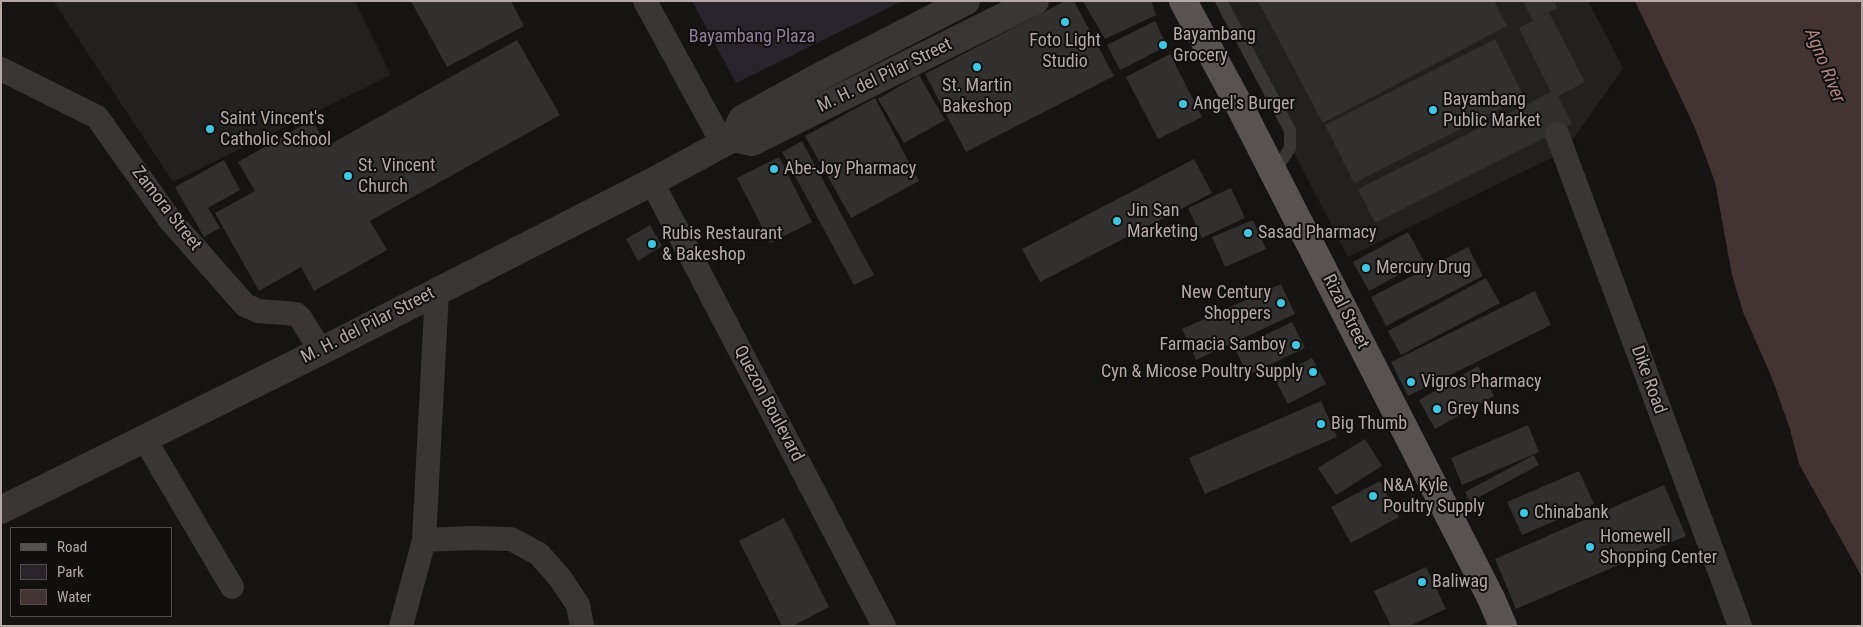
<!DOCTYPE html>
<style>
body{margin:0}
#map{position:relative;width:1863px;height:627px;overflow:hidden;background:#151413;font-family:"Roboto Condensed",sans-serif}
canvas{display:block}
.frame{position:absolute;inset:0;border:2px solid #b4a9a6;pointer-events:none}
.legend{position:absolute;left:10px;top:527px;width:162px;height:90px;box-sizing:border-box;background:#100f0e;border:1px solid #524d4b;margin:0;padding:6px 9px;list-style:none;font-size:15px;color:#b4a9a6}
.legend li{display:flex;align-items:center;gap:10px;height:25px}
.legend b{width:25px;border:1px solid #524d4b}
</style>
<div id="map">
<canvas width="1863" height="627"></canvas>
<div class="frame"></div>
<ul class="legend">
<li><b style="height:6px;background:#585351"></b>Road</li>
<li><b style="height:14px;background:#29242c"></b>Park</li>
<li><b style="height:14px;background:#433434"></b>Water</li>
</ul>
</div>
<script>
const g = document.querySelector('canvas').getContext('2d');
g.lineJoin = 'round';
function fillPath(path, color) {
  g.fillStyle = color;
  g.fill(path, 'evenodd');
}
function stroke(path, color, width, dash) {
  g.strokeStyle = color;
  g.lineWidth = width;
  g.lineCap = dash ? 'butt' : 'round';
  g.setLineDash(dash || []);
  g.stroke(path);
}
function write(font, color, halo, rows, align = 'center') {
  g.font = font + ' "Roboto Condensed",sans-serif';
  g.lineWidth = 4;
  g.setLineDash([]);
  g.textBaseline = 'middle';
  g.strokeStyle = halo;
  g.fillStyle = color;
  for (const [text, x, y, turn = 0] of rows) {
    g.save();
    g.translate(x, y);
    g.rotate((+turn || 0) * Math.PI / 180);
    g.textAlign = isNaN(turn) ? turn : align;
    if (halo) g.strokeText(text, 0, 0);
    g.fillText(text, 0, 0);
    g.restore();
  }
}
const built = new Path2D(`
 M355,1L391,75L173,182L54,2Z
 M1215,1H1588L1623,68L1564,152L1348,257Z`);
const green = new Path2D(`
 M692,1H902L736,83Z`);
const water = new Path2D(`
 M1635,1H1862V577L1799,464L1790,429L1772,378L1743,312L1732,275L1715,182L1695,128Z`);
const building = new Path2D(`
 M411,1H511L524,26L447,67Z
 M1065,1H1074L1114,76L966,152L925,74Z
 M1083,1H1151L1156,15L1105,39Z
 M1258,1H1494L1507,26L1323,123Z
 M1523,1H1554L1557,8L1541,16L1549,13L1585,82L1558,96L1572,124L1375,223L1358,189L1551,92L1519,28L1533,21Z
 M1155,21L1167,46L1120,70L1107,45Z
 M1495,39L1524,97L1354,183L1325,125Z
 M517,40L560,115L370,221L387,250L314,291L301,267L259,291L215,213L255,191L238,162L312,120L327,146Z
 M1170,54L1202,117L1158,139L1126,77Z
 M919,75L945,120L904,143L878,99Z
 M875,98L919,181L851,218L805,136Z
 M802,141L874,275L854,285L782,152Z
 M779,157L812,222L770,243L737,178Z
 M1194,159L1212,193L1040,282L1022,249Z
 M224,160L240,190L208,208L220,228L204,237L175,187Z
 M1231,188L1245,218L1202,238L1188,208Z
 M1253,220L1266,249L1225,267L1212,237Z
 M650,225L662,246L638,261L626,239Z
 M1408,232L1424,261L1369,291L1353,262Z
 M1468,247L1483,276L1386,326L1371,297Z
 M1486,278L1500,303L1401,355L1388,331Z
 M1281,284L1295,314L1196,360L1182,329Z
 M1535,291L1551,325L1408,396L1391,362Z
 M1292,322L1305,348L1248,375L1235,349Z
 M1312,358L1326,384L1288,404L1274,378Z
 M1478,366L1494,396L1435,429L1419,400Z
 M1321,401L1337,437L1205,494L1189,458Z
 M1528,425L1539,452L1462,485L1451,458Z
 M1365,439L1382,466L1336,495L1318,468Z
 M1534,455L1539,465L1470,502L1465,492Z
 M1579,471L1594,504L1522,535L1507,502Z
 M1380,481L1399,517L1351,543L1331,507Z
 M1664,485L1686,536L1516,609L1495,559Z
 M784,518L829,607L793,626H782L739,541Z
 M1426,567L1446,609L1409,626H1391L1374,591Z`);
const service = new Path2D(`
 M1221,1L1290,130V148L1274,173`);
const minor = new Path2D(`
 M645,1L723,144
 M1,69L97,117L170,220L245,305L258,311L296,314L301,319L321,351
 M1557,134L1740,626
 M652,182L884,626
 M144,438L232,587
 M424,540L471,538L511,539L539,554L560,578L578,605L582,626
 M401,626L424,540L437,291`);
const tertiary = new Path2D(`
 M733,138L752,142L1035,1
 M1,510L321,351L652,182L733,138L742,119L815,79L966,1`);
const primary = new Path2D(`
 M1183,1L1238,103L1491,598L1503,626`);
const markers = [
 [1065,22,5,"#3fc6e2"],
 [1163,45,5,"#3fc6e2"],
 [977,67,5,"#3fc6e2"],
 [1183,104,5,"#3fc6e2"],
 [1433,110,5,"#3fc6e2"],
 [210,129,5,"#3fc6e2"],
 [774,169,5,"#3fc6e2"],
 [348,176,5,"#3fc6e2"],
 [1117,221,5,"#3fc6e2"],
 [1248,233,5,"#3fc6e2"],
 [652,244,5,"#3fc6e2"],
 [1366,268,5,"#3fc6e2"],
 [1281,303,5,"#3fc6e2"],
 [1296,345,5,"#3fc6e2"],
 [1313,372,5,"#3fc6e2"],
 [1411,382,5,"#3fc6e2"],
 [1437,409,5,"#3fc6e2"],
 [1321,424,5,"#3fc6e2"],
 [1373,496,5,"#3fc6e2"],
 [1524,513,5,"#3fc6e2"],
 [1590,547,5,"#3fc6e2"],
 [1422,582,5,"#3fc6e2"]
];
const poiNames = [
 ["Bayambang",1173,35],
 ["Grocery",1173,56],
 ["Foto Light",1065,41,"center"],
 ["Studio",1065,62,"center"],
 ["St. Martin",977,86,"center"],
 ["Bakeshop",977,107,"center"],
 ["Bayambang",1443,100],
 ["Public Market",1443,121],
 ["Angel's Burger",1193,104],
 ["Saint Vincent's",220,119],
 ["Catholic School",220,140],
 ["St. Vincent",358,166],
 ["Church",358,187],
 ["Abe-Joy Pharmacy",784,169],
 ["Jin San",1127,211],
 ["Marketing",1127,232],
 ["Sasad Pharmacy",1258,233],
 ["Rubis Restaurant",662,234],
 ["& Bakeshop",662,255],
 ["Mercury Drug",1376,268],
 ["New Century",1271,293,"right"],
 ["Shoppers",1271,314,"right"],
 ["Farmacia Samboy",1286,345,"right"],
 ["Cyn & Micose Poultry Supply",1303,372,"right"],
 ["Vigros Pharmacy",1421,382],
 ["Grey Nuns",1447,409],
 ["Big Thumb",1331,424],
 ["N&A Kyle",1383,486],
 ["Poultry Supply",1383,507],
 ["Chinabank",1534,513],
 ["Homewell",1600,537],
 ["Shopping Center",1600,558],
 ["Baliwag",1432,582]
];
const parkNames = [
 ["Bayambang Plaza",752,37]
];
const streetNames = [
 ["M. H. del Pilar Street",885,76,-26],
 ["Zamora Street",166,209,52],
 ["Rizal Street",1345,312,63],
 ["M. H. del Pilar Street",368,326,-27],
 ["Dike Road",1648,380,70],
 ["Quezon Boulevard",768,404,62]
];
const waterNames = [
 ["Agno River",1824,66,68]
];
fillPath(built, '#222120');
fillPath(green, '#29242c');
fillPath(water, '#433434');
fillPath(building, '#31302f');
stroke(service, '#3a3635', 12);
stroke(minor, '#3a3635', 24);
stroke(tertiary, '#3a3635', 28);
stroke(primary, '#585351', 28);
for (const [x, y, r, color] of markers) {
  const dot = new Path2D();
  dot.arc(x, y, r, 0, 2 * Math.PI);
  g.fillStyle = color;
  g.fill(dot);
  stroke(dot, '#100f0e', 2);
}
write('18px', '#b4a9a6', '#100f0e', poiNames, 'left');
write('18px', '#907f9e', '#100f0e', parkNames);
write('18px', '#b4a9a6', '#100f0e', streetNames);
write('italic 19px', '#ad8081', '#100f0e', waterNames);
</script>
